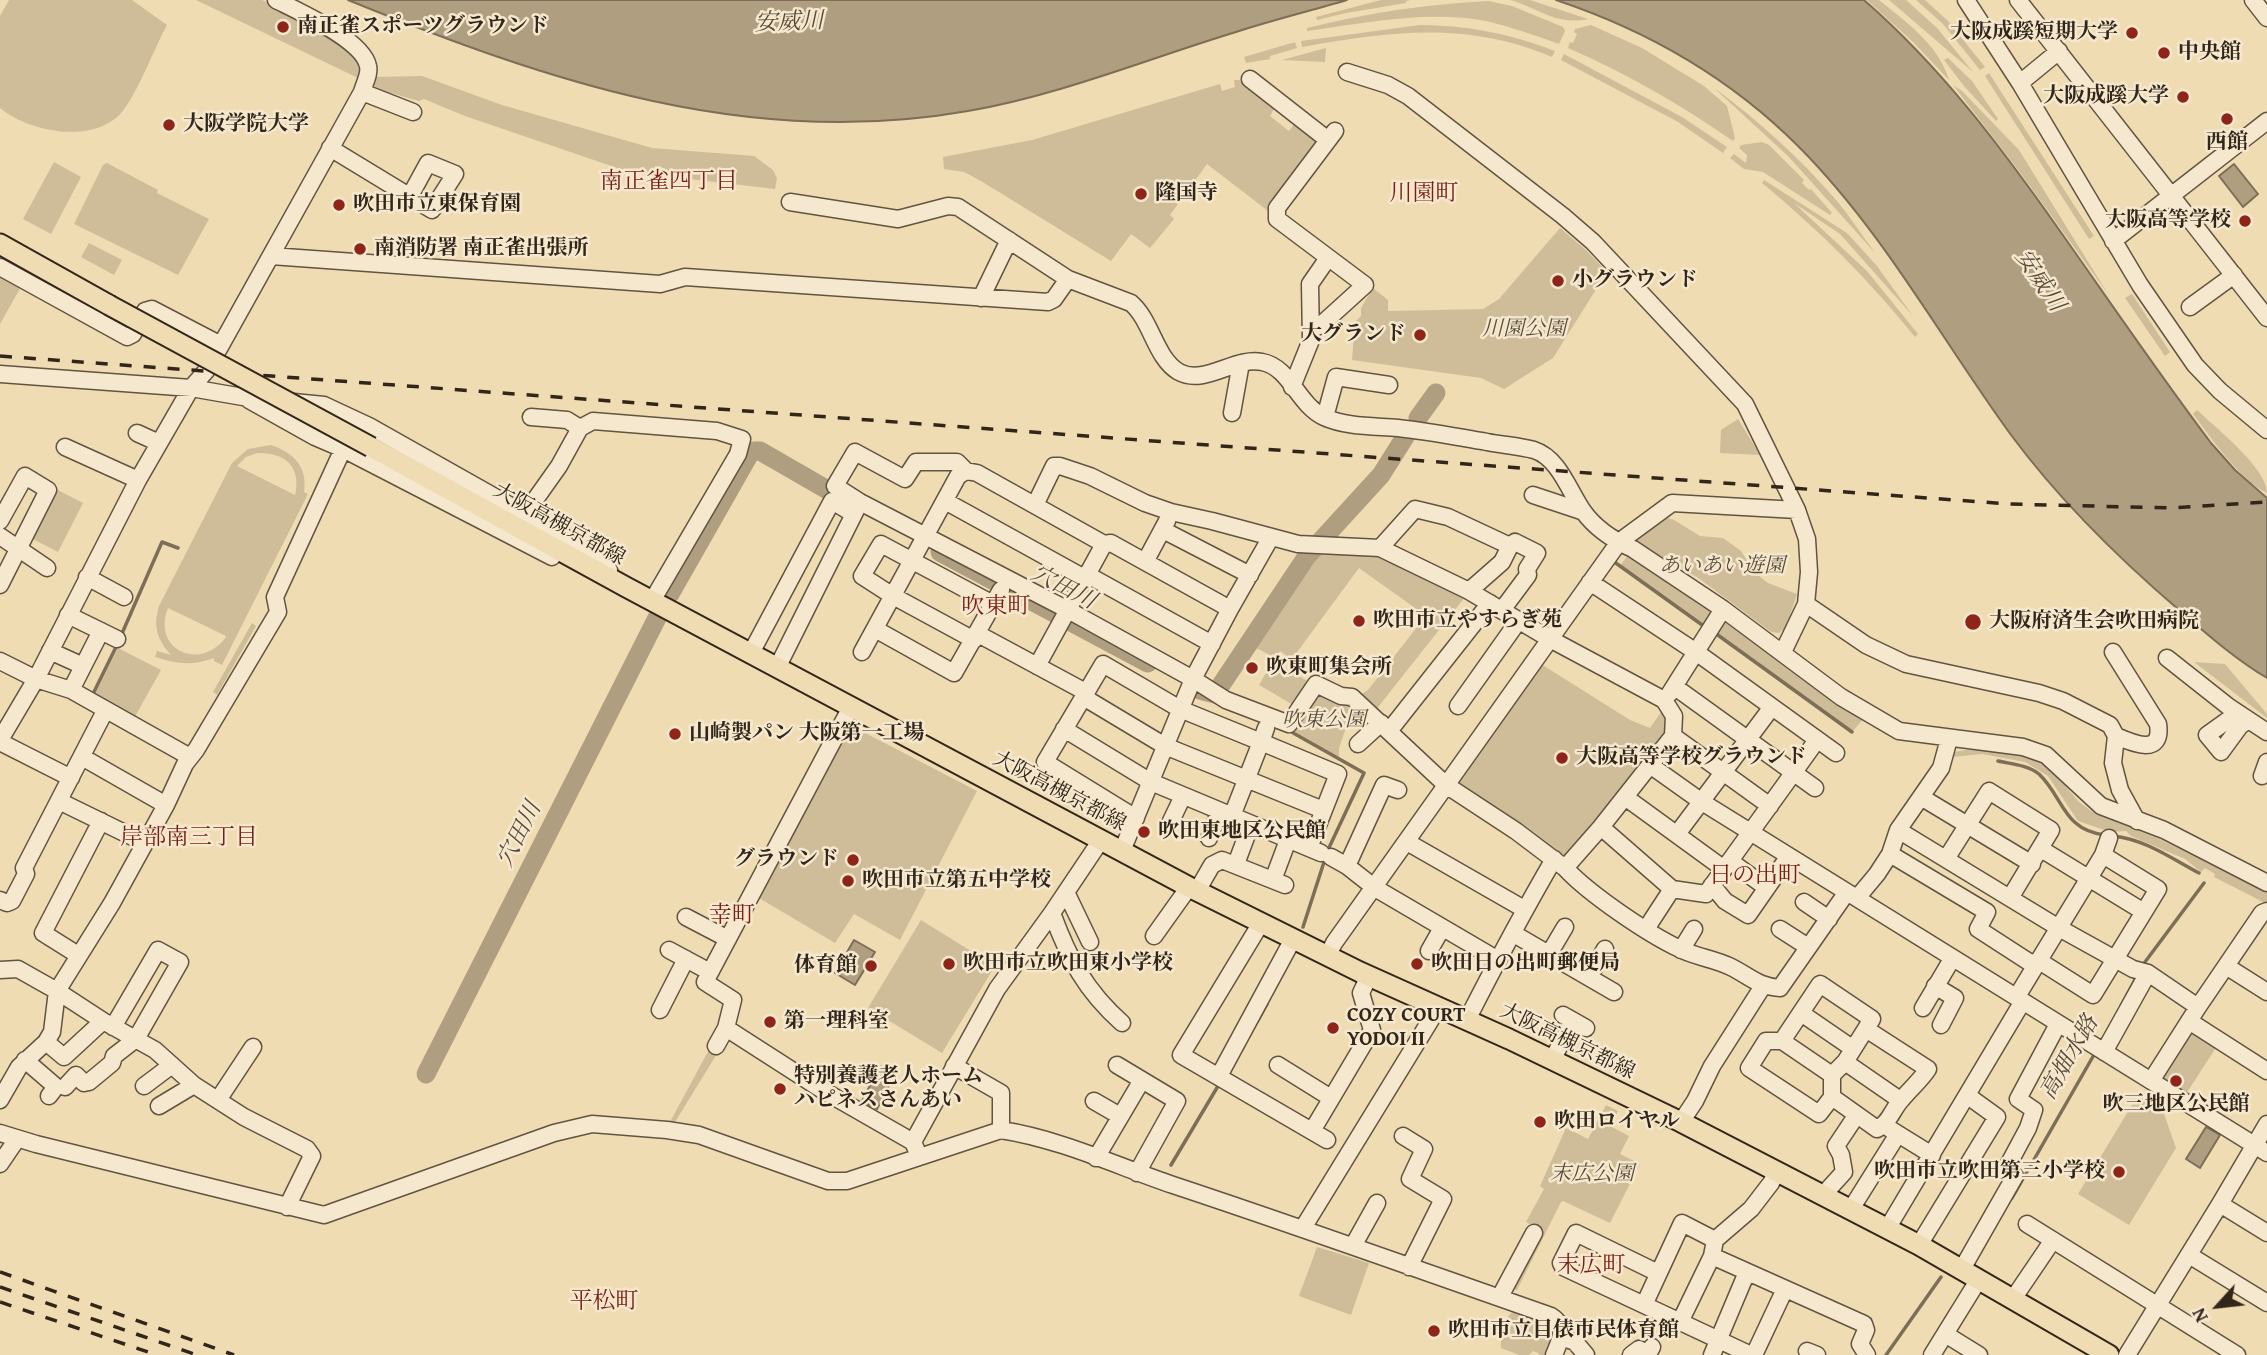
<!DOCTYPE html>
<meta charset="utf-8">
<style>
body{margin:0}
#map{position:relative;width:2267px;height:1355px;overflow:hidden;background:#efdcb3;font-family:"Gentium Book Plus",serif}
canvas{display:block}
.north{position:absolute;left:2183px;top:1271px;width:70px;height:70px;-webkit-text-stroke:5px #f5e8ce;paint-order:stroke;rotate:243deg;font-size:19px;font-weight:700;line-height:28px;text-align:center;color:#32261a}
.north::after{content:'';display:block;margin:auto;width:24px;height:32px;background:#32261a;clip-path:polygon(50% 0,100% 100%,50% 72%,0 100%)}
</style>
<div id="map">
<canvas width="2267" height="1355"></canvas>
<div class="north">N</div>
</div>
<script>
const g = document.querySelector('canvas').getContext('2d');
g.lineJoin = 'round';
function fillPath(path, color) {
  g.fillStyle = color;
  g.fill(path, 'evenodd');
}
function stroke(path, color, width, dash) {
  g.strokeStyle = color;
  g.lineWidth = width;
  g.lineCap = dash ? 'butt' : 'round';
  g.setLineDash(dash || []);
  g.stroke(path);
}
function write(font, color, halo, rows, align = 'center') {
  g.font = font + ' "Gentium Book Plus","Noto Serif JP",serif';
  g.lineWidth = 5;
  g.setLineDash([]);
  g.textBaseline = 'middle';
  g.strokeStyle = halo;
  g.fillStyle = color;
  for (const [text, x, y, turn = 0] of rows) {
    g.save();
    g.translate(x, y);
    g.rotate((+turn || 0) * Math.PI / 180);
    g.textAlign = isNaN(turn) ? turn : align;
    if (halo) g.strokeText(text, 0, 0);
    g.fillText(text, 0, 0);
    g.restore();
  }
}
const green = new Path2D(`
 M9,0H132L167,25C154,49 140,87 125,108C99,146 30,133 0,108V16Z
 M196,0H262L318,27L355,57L362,68L358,78Z
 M1381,0H1411L1406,1V3L1346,13L1317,20L1316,17Z
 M1510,0H1530L1588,19C1556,26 1539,8 1510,0Z
 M1867,0H1879C1906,22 1939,45 1949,80L1913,42Z
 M1889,0H1906L1937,28L1973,72Z
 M1916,0H1925L1948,21L1985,67L1980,70L1943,24Z
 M1488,1L1512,6L1563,27L1565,31L1559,44C1535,35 1511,27 1486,21C1428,10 1365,23 1307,31V28C1366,13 1427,4 1488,1Z
 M1420,25C1468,25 1511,34 1555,51L1552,57C1467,21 1391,31 1302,47L1301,41Z
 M1591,25L1642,48L1704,86L1727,106L1735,138L1733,141C1681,105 1626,73 1568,48L1570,42L1573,43L1577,34L1574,32L1575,29Z
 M1295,42L1297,48L1270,56V59L1246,63L1244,57Z
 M1326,48L1325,62L1282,60Z
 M1564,54L1682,117L1727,147L1723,153L1678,122L1561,60Z
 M1948,58L1972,81L1998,119L1996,121L1964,86L1944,60Z
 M1989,73L2094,236L2089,239L1985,76Z
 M422,76L502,105L652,148L754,156L773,170L777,178L775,189L629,172L465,116L424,99L419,101L377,89L372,85L375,77Z
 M1234,80H1239L1275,107L1270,116L1289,131L1295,123L1320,141L1268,211L1207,164L1170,215L1174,219L1150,248L1131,234L1111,261L981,181L964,172L944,169L943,157L1032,140L1220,84L1222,91L1235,87Z
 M1953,85L1962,91L2019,150L2108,294L2019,171Z
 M1713,87C1759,121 1800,158 1837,201C1851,218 1863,237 1876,254L1789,157Z
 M1762,142L1769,145L1804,180L1802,183L1809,190L1811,189L1832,213L1830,215L1763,172L1744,169L1730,158L1734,154L1746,163L1747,155L1739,148L1741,145Z
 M54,162L81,177L51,234L23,219Z
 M107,163L158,190L157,193L209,219L178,275L74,224L103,165Z
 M1764,180L1847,233L1877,266L1913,316L1840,234L1794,203L1867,271L1918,334L1915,337C1869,280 1819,230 1762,183Z
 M1560,228L1586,250L1607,272L1553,358L1504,389L1481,378L1352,360L1355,322L1361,316V308L1373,288L1388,300V311L1483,309L1499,299Z
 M89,243L122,260L114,275L81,257Z
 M0,274L22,285L0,324Z
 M2132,294L2170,352L2165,356L2125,298Z
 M2197,410C2216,428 2267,468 2267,493C2241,481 2210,437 2193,414Z
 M1738,419L1760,455L1720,453L1721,430Z
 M271,445C294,453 308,467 304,492L308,494L222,665L214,661V658C192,666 177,664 155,657L157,651L171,655C157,639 153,627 159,606L232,463L248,449ZM257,453C284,452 302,466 295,495L237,466L246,457ZM168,608L226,636V637C201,672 151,650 168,608Z
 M54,488L83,503L58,552L27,536Z
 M1659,515L1674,520L1700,536L1723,538L1741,551L1754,572L1768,583L1797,594L1786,627L1779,633L1771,632L1697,577L1632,540Z
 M1316,552L1375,554L1465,597L1375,711L1359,696L1368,690L1424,618L1422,613L1359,568L1292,659L1280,651L1276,658L1252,646Z
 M1628,555L1709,608L1865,717L1852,732L1620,566Z
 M252,623L256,626L217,695L213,692Z
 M118,648L161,670L132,722L93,698Z
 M1273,661L1309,682L1295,706L1259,685Z
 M2194,662L2225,664L2267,714V718Z
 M1541,664L1630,720L1650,728L1664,708L1669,734L1563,861L1457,787V782Z
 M1315,691L1354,705L1339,748V757L1292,730Z
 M850,725L977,791L900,940L854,914L835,943L759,898Z
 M1981,748L2027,756L2039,761L2048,766L2079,802L2094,813L2157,838L2267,892V904L2214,877L2215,874L2205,868L2201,872L2185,859L2131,836L2126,831L2110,832L2078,821L2048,776L2025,762L1982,754L1952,757L1953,752Z
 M921,920L995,966L942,1053L868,1008Z
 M2193,1030L2217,1046L2184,1097L2159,1077L2186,1033Z
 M712,1044L720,1049L675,1122H670Z
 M2138,1095L2163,1111L2176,1148L2129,1225L2078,1194Z
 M1606,1105L1618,1111L1610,1126L1629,1136L1620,1154L1640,1164L1610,1223L1563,1201L1561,1202L1517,1290L1510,1288L1541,1230L1526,1222L1544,1189L1540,1186L1566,1128L1588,1139Z
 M1317,1247L1369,1263L1351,1315L1299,1296Z
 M1513,1311L1543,1321L1554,1335L1551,1355H1539L1538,1353L1533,1351L1529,1355H1519L1501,1348C1501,1335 1502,1321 1513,1311Z`);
const water = new Path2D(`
 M348,0H1347C1310,11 1273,20 1236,32C1147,59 1060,95 968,111C748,150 548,81 348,0Z
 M1556,0H1864C1941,67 2001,147 2060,231C2110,302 2159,374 2211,443L2235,470L2267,498V678C2235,659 2207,634 2179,610C2117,557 2060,501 2011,435C1941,339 1883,231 1798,146C1730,78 1646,30 1556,0Z
 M2234,164L2258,194L2243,207L2219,176Z
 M854,940L875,952L855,985L835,973Z
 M880,1066L895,1074L877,1109L862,1101Z
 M2206,1127L2220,1135L2200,1168L2186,1159Z`);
const stream = new Path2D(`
 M1613,561L1705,627
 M1715,633L1852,732
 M120,638L162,542L178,548
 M92,696L117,645
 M1288,730L1364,773L1327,852
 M1998,761C2011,764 2028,765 2039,774C2064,798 2063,830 2105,835
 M2113,836C2144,839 2171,858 2199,873
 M1303,927L1325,859
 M2142,966L2204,883
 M2121,1006L2137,976
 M1257,1022L1267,1004
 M1171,1165L1218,1086
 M2012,1198L2095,1053
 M1886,1355L1941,1277`);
const river = new Path2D(`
 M1418,418L1436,393
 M940,552L1148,663
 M670,594L749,455L754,451H760L852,504
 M1200,690L1215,694L1307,556L1381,475L1405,437
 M426,1074L657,618`);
const minor = new Path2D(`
 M1966,0L2020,83L2140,285L2195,365L2220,391L2267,430
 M2018,0L2267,318
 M2253,0L2267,18
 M1347,72L1388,85L1408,96L1563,216L1593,242L1745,404L1797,510L1807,539L1809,572L1806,604L1783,652
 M1250,79L1328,140
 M2020,83L2059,51
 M362,92L413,112
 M330,148L432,210L455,174L428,163L410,196
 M790,202L898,219L948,206L958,207L1068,279L1131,303C1152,321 1155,358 1179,372C1205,386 1235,356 1262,362C1290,367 1298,405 1324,417C1346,427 1374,426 1398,428C1427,431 1457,437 1487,442C1502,445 1519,446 1534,450C1559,458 1569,491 1583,511C1595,528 1615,541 1633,549L1723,609L1841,697L1899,731L2023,747L2046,755L2101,806L2164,830L2267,883
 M2113,241L2267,121
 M271,256L660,284L685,277L1048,302L1054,299L1068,279
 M0,267L127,337L133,334L135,330
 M981,298L1009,240
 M2190,307L2234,275
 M143,315L145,311L152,309L221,345
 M1313,329L1322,324L1365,285L1277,219V208L1335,131
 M0,374L191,388L243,397L324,405L369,426L525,514L562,535L609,570
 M1292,387L1311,340L1310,284L1328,258
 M249,400L315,437L343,449L552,557
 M1232,413L1241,363
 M531,417L567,420L580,428
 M1325,417L1336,377L1389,385
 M137,433L159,443
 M65,447L138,480
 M966,471L957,462H916L905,479L855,452L835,486L860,502L1068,610L1193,679L1226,700L1289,724L1316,684L1341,696L1352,697L1446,785L1516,831L1565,868C1589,894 1648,934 1680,949C1696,957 1715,959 1731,967C1751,977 1757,986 1780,988L1847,892
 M1533,495L1584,512
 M945,501L1079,575L1095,579L1212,644
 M1035,505L1054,466H1060L1090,476L1145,503L1171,512L1212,521L1298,544L1380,548L1469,591L1550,639L1664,700L1674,716L1673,736L1601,827L1565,868
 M525,514L559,466L580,428L593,421L717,431L742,439L738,454L652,601
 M0,521L25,476L48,490L0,585
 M1163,530L1250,575
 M0,536L47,568
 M1380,548L1415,509L1448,517L1510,546L1502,562L1469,591
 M1145,562L1167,521
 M87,577L124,597
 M1590,582L1696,652L1836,753
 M1806,604L1866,645L1906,664L2039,693L2063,701L2110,725L2116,736L2113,763L2120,790L2137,821
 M1502,610L1528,575L1527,569L1537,553L1515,542L1510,546
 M68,615L117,639
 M875,629L954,673L1001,590
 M978,634L1080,689L1090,701L1165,746L1323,810
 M974,640L893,596L862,576L881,544L993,604
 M50,651L83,666
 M862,652L958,476L966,471L977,473L1104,544L1111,543L1230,609
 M2113,652L2158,724C2163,757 2132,743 2116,736
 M751,653L832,501L854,514
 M2167,658L2229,707L2267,732
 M0,661L36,679L71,690L190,757
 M1037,666L1104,544
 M777,668L859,504
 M1675,687L1815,788
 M71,690L101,631
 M1670,693L1723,609
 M1458,706L1519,620
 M851,707L705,982L733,1000L726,1028L824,1091L913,1142
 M2240,726L2228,720L2207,735L2221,752L2240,726L2248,720
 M1064,729L1151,782L1321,853
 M1389,731L1490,603
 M1673,736L1770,806
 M0,740L36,679L138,480L191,388L206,371L221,345L362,92C364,84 370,74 368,66C363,40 298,11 276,0
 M0,742L71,778
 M1358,744L1381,723
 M82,757L166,805
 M1650,765L1702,802L2267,1153
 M2262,776L2267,762
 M1625,797L1724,869
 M1921,797L2032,864
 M59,801L145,843
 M1232,816L1261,742L1338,774L1309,848
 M1136,818L1045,762L1103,664L1180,709L1261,742L1266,728
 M1171,821L1183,796
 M1601,827L1672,889L1706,894L1817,740
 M1898,830L2059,928L2133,969L2148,973L2198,1007
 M1677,834L1772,707
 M1209,838L1220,811
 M1407,842L1524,909
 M2041,849L2144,912
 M1122,851L1193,679L1230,609L1271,537
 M1890,854L1987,912L1978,929L2029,962L2044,964L2093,995L2158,889L2103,855
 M1331,857L1347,866L1375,888L1498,960
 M1946,859L1989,791L2051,830L2010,898
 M1730,861L1767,888
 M1236,864L1251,824
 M1347,866L1384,785L1398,790
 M1273,880L1288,840
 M1712,885L1725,901L1748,915L1789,856
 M1197,891L1212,865L1222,860L1285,885
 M1066,892L1090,942
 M1857,898L1877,874L1890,854L1898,830L1941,768L1949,739
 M0,900L7,903L12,901L26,874L24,868L105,711
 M1804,902L1829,919
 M1052,913C1069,959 1085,990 1122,1023
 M686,917L728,939
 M1261,923L1181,1055L1327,1140
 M1646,929L1672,889
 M1780,929L1808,947
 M1514,934L1614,992
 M1154,936L1189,887
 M669,950L710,972
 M1681,950L1694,929
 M1429,951L1442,928
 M1549,954L1565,927
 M78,955L43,933L101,821
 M1328,955L1334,943L1619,542L1672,503L1797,510
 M2226,966L2267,992
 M0,970L18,969L57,991L103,1021L155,1050L194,1085L244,1117L307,1149L312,1156L287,1207
 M1589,977L1605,949
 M1820,984L1872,1019L1845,1062L1832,1075V1097L1819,1114L1749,1068L1766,1041H1782Z
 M1935,986L1955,998L1941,1025
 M1923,1008L1952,959
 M660,1010L686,959
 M1801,1013L1852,1048
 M1563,1015L1586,1028
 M1467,1020C1495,965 1523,912 1554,859
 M2189,1021L2267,1071
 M1782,1041L1832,1075
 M46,1042L64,1057L103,1021
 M716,1046L726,1028
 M2104,1052L2148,973
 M25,1060L54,1085L55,1088L49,1096
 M1552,1060L1573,1021
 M1845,1062L1900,1100
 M1117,1065L1142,1080
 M1278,1065L1331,1098
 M954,1066L1001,1093V1130
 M1219,1076L1293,939
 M2151,1081L2198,1007L2262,913L2267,911
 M144,1086L172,1065
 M65,1087L76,1075L84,1083L89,1082L112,1063L114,1056L136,1039L180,962L158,950L113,1027
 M1832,1097L1877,1129C1890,1123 1892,1109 1902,1099C1911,1088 1920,1081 1928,1069L1866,1029
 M0,1100L19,1067L46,1042L52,1032L57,991L112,903L166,805L185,764L196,750L278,612L275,597L343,449
 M218,1100L253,1047
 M1094,1101L1120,1116
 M159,1106L194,1085
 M1681,1122L1695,1101L1712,1066L1763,986
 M1890,1129L1932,1155
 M1312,1131L1372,1030L1361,993L1369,976
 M0,1133L36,1144L324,1215L554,1133L592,1124L667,1130L699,1135L828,1181H847L1001,1130C1060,1139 1117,1166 1173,1185C1300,1227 1425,1272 1551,1316C1568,1327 1560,1340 1554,1355
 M1403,1136L1424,1149L1410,1179L1443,1199L1409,1267
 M916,1149L913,1142L997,989L1052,913L1101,840
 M1096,1158L1142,1080L1177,1101L1137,1173
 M0,1164L17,1139
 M1824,1194L1844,1172L1841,1155L1836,1146L1856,1116
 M2220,1204L2267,1233
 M1851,1209L1898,1134
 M2027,1224L2237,1355
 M1303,1228L1438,1008
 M1887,1229L2020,1006L2019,993L2103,855L2109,838
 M1919,1245L1997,1117L1968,1096
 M1353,1246L1377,1203
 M2189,1255L2267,1303
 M1712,1256L1864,1324L1866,1330L1860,1344L1867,1355
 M1962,1269L2015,1176L2006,1169L2028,1128L2034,1110L2018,1099L2058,1024
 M1658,1273L1576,1233L1561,1263L1563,1267L1751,1355
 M1503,1291L1534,1233
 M2013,1299L2053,1240
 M1644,1305L1682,1223L1715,1240
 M1680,1322L1712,1256L1715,1240L1751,1209L1771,1183L1777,1171
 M1945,1334L1979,1355
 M1561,1337L1575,1342L1586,1355
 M1807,1351L1817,1355
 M1631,1355L1639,1349L1648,1354L1652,1347
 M1712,1355L1747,1272
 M1754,1355L1785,1289
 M1932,1355L1979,1279
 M2127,1355L2220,1204L2267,1124`);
const major = new Path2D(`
 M0,244L109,305
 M371,447L626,587L1189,887L1360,972L1509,1039L1681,1122L1919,1245L2109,1355`);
const rail = new Path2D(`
 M0,356L2009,504L2172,508L2267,502
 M0,1272L234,1355
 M0,1287L197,1355
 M0,1302L157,1355`);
const majorBridge = new Path2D(`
 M109,305L371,447`);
const markers = [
 [283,27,7,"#8f2418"],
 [2132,33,7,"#8f2418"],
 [2164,53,7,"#8f2418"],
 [2183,97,7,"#8f2418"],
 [2227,119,7,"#8f2418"],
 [169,125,7,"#8f2418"],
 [1141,194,7,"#8f2418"],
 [339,205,7,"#8f2418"],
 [2245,221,7,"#8f2418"],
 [360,249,7,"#8f2418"],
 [1558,281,7,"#8f2418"],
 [1420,335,7,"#8f2418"],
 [1359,621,7,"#8f2418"],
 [1973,622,9,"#8f2418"],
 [1252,668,7,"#8f2418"],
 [675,734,7,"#8f2418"],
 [1562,758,7,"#8f2418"],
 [1144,832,7,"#8f2418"],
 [853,860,7,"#8f2418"],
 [848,881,7,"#8f2418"],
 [949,964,7,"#8f2418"],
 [1417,964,7,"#8f2418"],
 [871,966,7,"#8f2418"],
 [770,1022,7,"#8f2418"],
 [1333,1028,7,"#8f2418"],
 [2176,1081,7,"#8f2418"],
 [780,1089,7,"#8f2418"],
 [1540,1122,7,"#8f2418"],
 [2119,1172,7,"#8f2418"],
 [1434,1331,7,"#8f2418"]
];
const poiNames = [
 ["南正雀スポーツグラウンド",297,27],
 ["大阪成蹊短期大学",2118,33,"right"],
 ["中央館",2178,53],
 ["大阪成蹊大学",2169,97,"right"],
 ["大阪学院大学",183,125],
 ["西館",2227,143,"center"],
 ["隆国寺",1155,194],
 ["吹田市立東保育園",353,205],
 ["大阪高等学校",2231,221,"right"],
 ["南消防署 南正雀出張所",374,249],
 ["小グラウンド",1572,281],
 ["大グランド",1406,335,"right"],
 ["吹田市立やすらぎ苑",1373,621],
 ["大阪府済生会吹田病院",1989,622],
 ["吹東町集会所",1266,668],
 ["山崎製パン 大阪第一工場",689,734],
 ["大阪高等学校グラウンド",1576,758],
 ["吹田東地区公民館",1158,832],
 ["グラウンド",839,860,"right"],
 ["吹田市立第五中学校",862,881],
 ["吹田市立吹田東小学校",963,964],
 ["吹田日の出町郵便局",1431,964],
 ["体育館",857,966,"right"],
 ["COZY COURT",1347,1016],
 ["YODOI Ⅱ",1347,1040],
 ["第一理科室",784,1022],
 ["特別養護老人ホーム",794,1077],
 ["ハピネスさんあい",794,1101],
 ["吹三地区公民館",2176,1105,"center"],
 ["吹田ロイヤル",1554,1122],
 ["吹田市立吹田第三小学校",2105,1172,"right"],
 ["吹田市立目俵市民体育館",1448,1331]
];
const parkNames = [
 ["川園公園",1524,330],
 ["あいあい遊園",1722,567],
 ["吹東公園",1324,721],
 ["末広公園",1592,1175]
];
const streetNames = [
 ["大阪高槻京都線",559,525,29],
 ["大阪高槻京都線",1059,792,28],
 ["大阪高槻京都線",1567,1042,26]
];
const waterNames = [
 ["安威川",789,23,-2],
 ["安威川",2039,281,56],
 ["穴田川",1063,588,27],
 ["穴田川",520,835,-63],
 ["高畑水路",2070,1058,-60]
];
const neighbourhoodNames = [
 ["南正雀四丁目",669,182],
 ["川園町",1424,194],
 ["吹東町",996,607],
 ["岸部南三丁目",189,838],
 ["日の出町",1755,876],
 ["幸町",732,916],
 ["末広町",1591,1266],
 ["平松町",604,1302]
];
fillPath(green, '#cfbd99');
fillPath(water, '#af9e7f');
stroke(water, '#7d6e57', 2);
stroke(stream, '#7d6e57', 3.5);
stroke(river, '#af9e7f', 19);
stroke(minor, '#615440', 19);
stroke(major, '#32261a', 23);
stroke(minor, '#f5e8ce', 16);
stroke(major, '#efdcb3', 19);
stroke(rail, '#32261a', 3.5, [12, 12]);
stroke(majorBridge, '#32261a', 23, []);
stroke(majorBridge, '#efdcb3', 19);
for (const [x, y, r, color] of markers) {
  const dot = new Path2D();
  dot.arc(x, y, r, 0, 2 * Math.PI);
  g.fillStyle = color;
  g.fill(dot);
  stroke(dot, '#f5e8ce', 2.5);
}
write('bold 21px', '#32261a', '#f5e8ce', poiNames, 'left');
write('italic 21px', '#594c3a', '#f5e8ce', parkNames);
write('21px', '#32261a', '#f5e8ce', streetNames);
write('italic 23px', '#584a38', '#f5e8ce', waterNames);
write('23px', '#7a1f14', '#f5e8ce', neighbourhoodNames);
</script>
